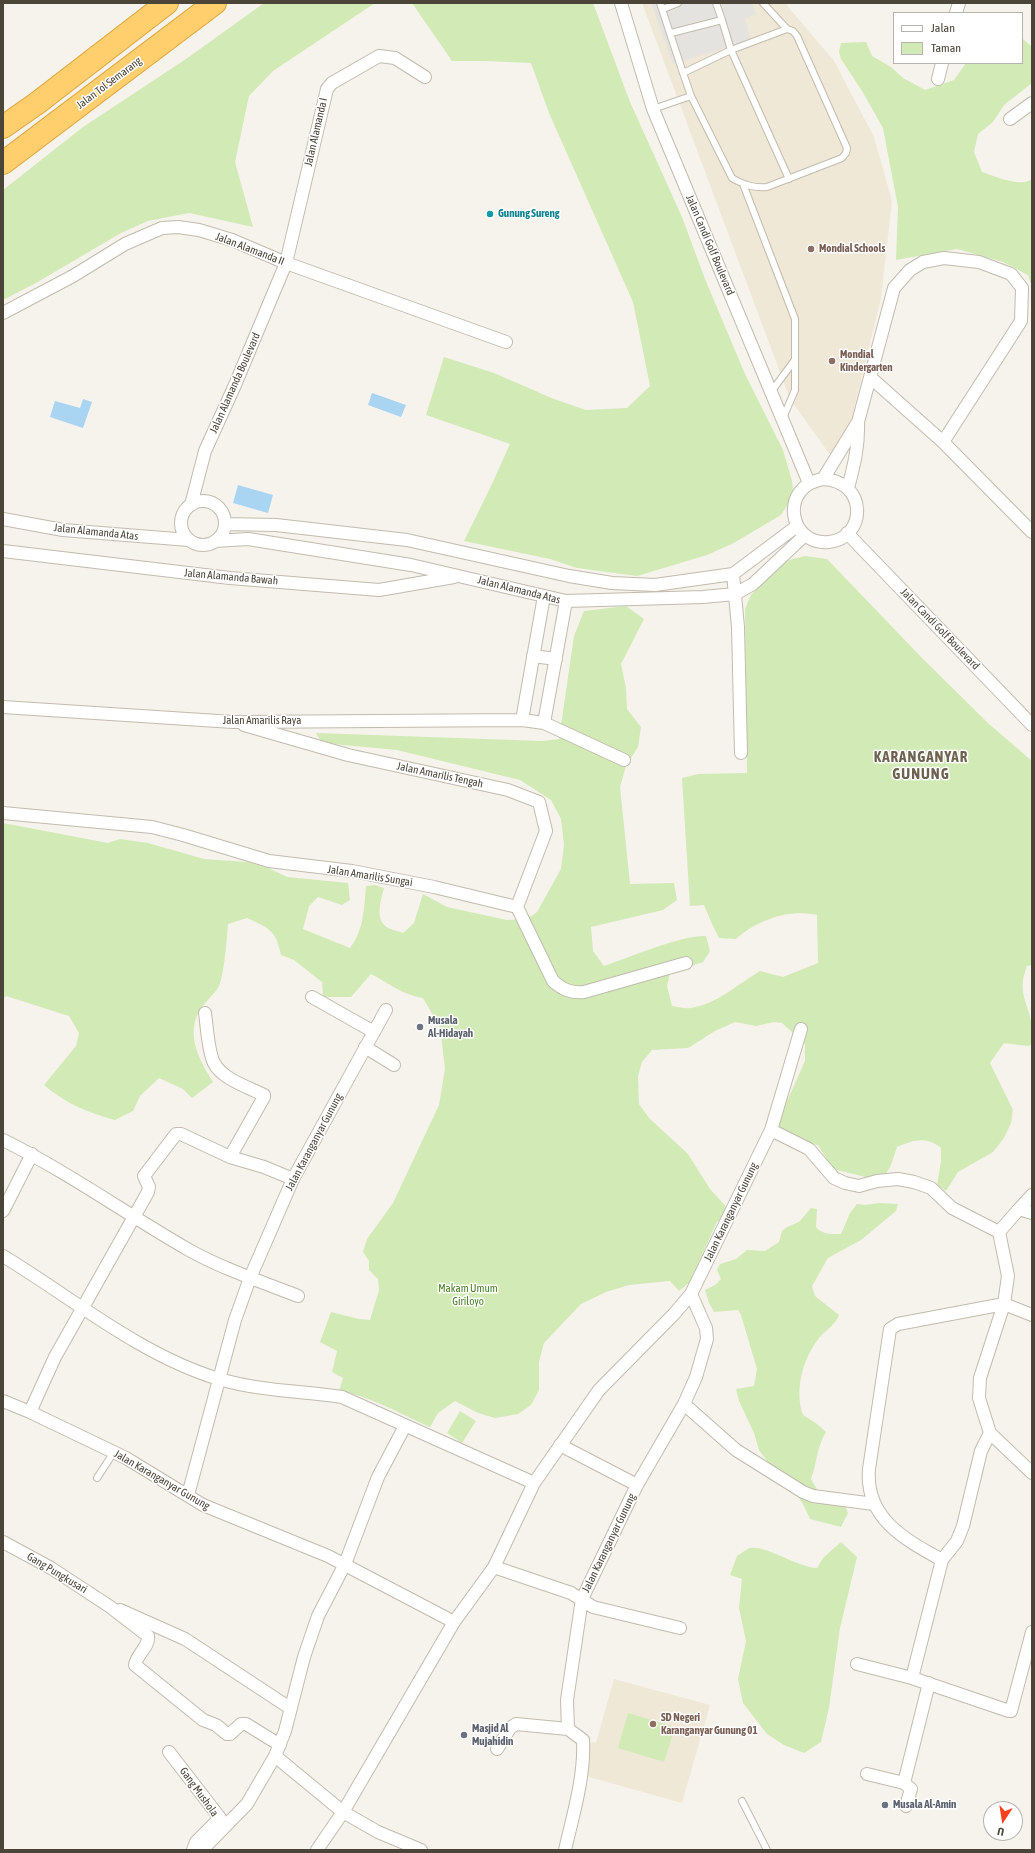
<!DOCTYPE html>
<style>
body{margin:0}
#map{position:relative;width:1035px;height:1853px;overflow:hidden;background:#f6f3ec;font-family:"Asap Condensed",sans-serif}
canvas{display:block}
.frame{position:absolute;inset:0;border:4px solid #4b4439;pointer-events:none}
.legend{position:absolute;left:893px;top:12px;width:130px;height:52px;box-sizing:border-box;background:#fff;border:1px solid #b7b4b0;margin:0;padding:5px 7px;list-style:none;font-size:12px;color:#4b4439}
.legend li{display:flex;align-items:center;gap:8px;height:20px}
.legend b{width:20px;border:1px solid #b7b4b0}
.north{position:absolute;left:983px;top:1801px;width:40px;height:40px;box-sizing:border-box;background:#fff;border:1px solid #b7b4b0;border-radius:50%;rotate:192deg;font-size:11px;font-weight:700;line-height:16px;text-align:center;color:#4b4439}
.north::after{content:'';display:block;margin:auto;width:14px;height:18px;background:#fc3f1d;clip-path:polygon(50% 0,100% 100%,50% 72%,0 100%)}
</style>
<div id="map">
<canvas width="1035" height="1853"></canvas>
<div class="frame"></div>
<ul class="legend">
<li><b style="height:5px;background:#fff"></b>Jalan</li>
<li><b style="height:11px;background:#d2eab5"></b>Taman</li>
</ul>
<div class="north">U</div>
</div>
<script>
const g = document.querySelector('canvas').getContext('2d');
g.lineJoin = 'round';
function fillPath(path, color) {
  g.fillStyle = color;
  g.fill(path, 'evenodd');
}
function stroke(path, color, width, dash) {
  g.strokeStyle = color;
  g.lineWidth = width;
  g.lineCap = dash ? 'butt' : 'round';
  g.setLineDash(dash || []);
  g.stroke(path);
}
function write(font, color, halo, rows, align = 'center') {
  g.font = font + ' "Asap Condensed",sans-serif';
  g.lineWidth = 3;
  g.setLineDash([]);
  g.textBaseline = 'middle';
  g.strokeStyle = halo;
  g.fillStyle = color;
  for (const [text, x, y, turn = 0] of rows) {
    g.save();
    g.translate(x, y);
    g.rotate((+turn || 0) * Math.PI / 180);
    g.textAlign = isNaN(turn) ? turn : align;
    if (halo) g.strokeText(text, 0, 0);
    g.fillText(text, 0, 0);
    g.restore();
  }
}
const education = new Path2D(`
 M642,3H785L834,61L874,137L892,201L881,298L849,429L831,456L790,399Z
 M614,1679L710,1705L682,1803L582,1775L591,1742L596,1743Z`);
const green = new Path2D(`
 M264,3H375L273,71L249,96L235,162L253,227L189,213L148,221L121,233L36,283L3,300V190L83,127L186,59Z
 M412,3H593L630,102L682,217L705,279L745,374L783,450L792,481L793,490L790,501L781,515L732,544L707,555L637,576L577,568L550,559L464,541L491,486L510,444L426,415L444,357L494,373L554,399L586,410L627,408L650,386L633,302L549,113L531,63L484,61H452Z
 M1022,38L1032,47V83L1004,105L993,122L978,134L974,152L982,172C994,176 1021,188 1032,179V287L1028,275L1003,262L957,249L896,260L898,207L883,128L862,91L841,59L839,52L841,43L866,42L872,56L891,67L903,78L925,90L954,80L966,63H1022Z
 M805,556L827,559L923,659L989,724L1032,761V965L1027,966C1016,995 1029,1001 1032,1028C1033,1033 1032,1039 1032,1044L1028,1046L1004,1043L990,1063L1013,1110L1011,1123L1004,1138L993,1152L958,1172L946,1191L937,1185L941,1161V1148C926,1136 914,1140 897,1147L891,1165L882,1181L833,1169L818,1145L791,1139L781,1133L779,1119L805,1061V1044L782,1023L774,1022L756,1026L735,1022L715,1031L688,1048L652,1050L642,1062L638,1076L639,1104L649,1118L688,1154L710,1189L730,1211L717,1222L689,1283L679,1291L670,1281L629,1285L606,1292L581,1304L544,1343L539,1362V1390L531,1405L518,1414L495,1418L478,1413L455,1401L438,1413L430,1427C400,1414 371,1396 339,1391L343,1378L332,1372L337,1351L320,1342L331,1312L359,1319L370,1320L379,1290L378,1279L369,1270V1261L363,1252L367,1239L393,1203L439,1105L445,1069L440,1027L423,998C402,995 389,983 371,974L351,997H323L322,982L294,960L281,955C276,930 269,928 247,918L228,924C227,938 224,978 218,988C211,998 199,1007 196,1018C188,1041 202,1064 213,1082L192,1098L183,1089L159,1078L140,1096L133,1111L115,1120C88,1113 65,1103 44,1085L76,1046L79,1033L69,1016L6,996L3,999V823L108,843L120,839L148,843L204,859L247,862L266,867L287,877L348,883L350,900L342,905L318,897L309,906L303,929L350,948C364,930 364,908 366,886L375,885L384,888C381,900 374,920 388,928C392,930 399,931 403,933L414,923L423,894L447,907L507,920L527,919L537,912L561,869L564,845L561,819L551,800L520,780L397,750L322,743L316,733L542,741L559,739L574,636L584,611L626,606L644,619L621,664L626,688L627,709L641,727L638,747L626,766L620,787L630,884L674,883L677,900L663,910L591,927L593,951L604,966C627,958 684,934 706,936L710,951L703,962L670,973L667,986L672,1006C678,1007 685,1009 691,1008C717,1004 738,984 760,971L783,977L818,963L817,915C788,909 758,920 736,939L719,938L712,924L704,905L690,906L682,778L698,774L747,773L745,609L751,595L775,571L789,560Z
 M879,1203L898,1204L896,1211L861,1240L828,1258L812,1286L815,1296L839,1315C835,1325 827,1329 819,1338C803,1358 794,1390 803,1415L817,1424L826,1432C817,1446 817,1463 811,1479L818,1491L842,1500L848,1513L841,1527L810,1519L804,1506L792,1486L773,1469L759,1450L754,1433L739,1401L736,1389L754,1386L757,1369L741,1315L738,1310L714,1312L709,1303L705,1290L715,1285L721,1279L717,1270L720,1264L736,1259L747,1250L765,1251L779,1242L782,1231L787,1227L799,1222L811,1208L817,1209L816,1227C823,1235 831,1234 841,1234L850,1213L857,1204L865,1205Z
 M460,1411L476,1421L462,1443L447,1433Z
 M841,1542L857,1557L840,1628L829,1708L821,1742L804,1753L784,1745L767,1734L743,1703L738,1679L746,1641L739,1608L742,1579L730,1575L737,1556C741,1554 746,1549 750,1548C766,1545 797,1567 817,1568L823,1558Z
 M628,1713L675,1727L664,1762L618,1748Z`);
const parking = new Path2D(`
 M651,3H752L756,14L745,19L751,40L673,64Z`);
const water = new Path2D(`
 M372,393L406,405L401,417L368,405Z
 M83,399L92,402L83,428L50,417L55,401L80,408Z
 M238,485L273,495L268,513L233,503Z`);
const service = new Path2D(`
 M660,3L683,73
 M716,3L722,20
 M763,3L787,29
 M663,9L678,3
 M787,29L793,31L797,36L847,148L846,153L842,158L767,187C753,188 744,185 732,178L691,96L683,73L731,50Z
 M671,33L722,20L731,50L789,179
 M653,109L691,96
 M743,184L795,319V390L783,418
 M771,392L794,361
 M97,1478L114,1452
 M742,1801L767,1850`);
const minor = new Path2D(`
 M621,3L653,109L809,483
 M956,13L959,3
 M938,79L942,63
 M1010,119L1032,103
 M3,313L73,276L125,244L162,228L178,227L199,230L232,240L286,263L506,342
 M870,377L943,442L1032,532
 M823,479C868,481 867,538 829,542C788,546 779,486 823,479L858,422
 M848,488C854,466 859,445 858,422L894,288L910,270L923,262L944,258L979,262L1011,274L1022,288L1021,321L943,442
 M181 523a22 22 0 1 1 44 0a22 22 0 1 1-44 0Z
 M191,505L205,451L235,385L286,263L327,89L332,83L379,56L395,58L425,77
 M3,519L63,530L189,540
 M225,524L276,525L407,540L569,576L612,583L655,585L733,574L797,526
 M847,533L1032,725
 M215,541L248,539L411,565L566,601L703,597L735,594L753,584L805,535
 M3,551L230,578L379,590L454,577
 M733,574L738,627L741,753
 M533,656L556,659
 M3,707L233,722L522,720L544,723L624,760
 M522,720L544,596
 M544,723L566,601
 M244,725L348,755L508,790L539,802L546,831L517,907
 M3,813L152,827L183,835L269,861L352,871L434,887L517,907
 M517,907L553,981C563,990 571,993 584,992L686,963
 M312,997L374,1032
 M205,1013C207,1027 208,1051 214,1063C222,1079 248,1087 264,1095V1097L230,1157
 M365,1047L394,1065
 M771,1130L809,1149L834,1178L845,1183L859,1186L877,1181L898,1179L914,1182L931,1188L952,1208L999,1232
 M3,1140C68,1172 126,1214 189,1250C223,1269 262,1282 298,1296
 M1019,1209L1032,1195
 M3,1211L32,1154
 M999,1232L1008,1276L1004,1304L980,1378L979,1398L990,1433L1032,1473
 M999,1232L1019,1209L1032,1213
 M3,1256C72,1298 142,1356 219,1379C260,1391 301,1391 342,1397L534,1483
 M3,1401L30,1412L126,1458L203,1505L328,1556L454,1622
 M684,1404L736,1450L803,1492L813,1496L874,1504
 M30,1412L55,1357L148,1192L149,1187L144,1176L176,1134H181L230,1157L264,1167L293,1179
 M990,1433L981,1451L963,1526L957,1541L942,1560L912,1678L1009,1711H1011L1032,1632
 M560,1445L637,1485
 M188,1495L235,1320L250,1278L293,1179L386,1010
 M3,1542L51,1568L109,1606L148,1636C150,1646 136,1655 135,1665L203,1720L216,1725L227,1734H230L241,1724H246L280,1745
 M942,1560C904,1539 865,1518 869,1469L890,1329L898,1324L1004,1304L1032,1315
 M494,1567L571,1593L593,1607L680,1628
 M120,1610L185,1639L290,1708
 M857,1664L912,1678
 M497,1749L510,1728L516,1724L568,1729
 M169,1752L220,1818L196,1842L193,1850
 M275,1756L343,1812L378,1832L421,1850
 M867,1774L904,1783L929,1683
 M904,1783L911,1789L906,1806
 M202,1850L247,1804L275,1756L285,1731L304,1657L318,1616L345,1564L378,1477L405,1426
 M317,1850L343,1812L454,1622L494,1567L534,1483L599,1390L674,1314L691,1294L771,1130L801,1029
 M565,1850C573,1815 585,1776 583,1740L568,1729L567,1700L582,1599L637,1485L684,1404L696,1377L707,1339L706,1328L691,1294`);
const motorway = new Path2D(`
 M3,127L36,104L167,3
 M3,163L215,3`);
const markers = [
 [490,214,4,"#0f9aa8"],
 [811,249,4,"#8d6e63"],
 [832,361,4,"#8d6e63"],
 [420,1027,4,"#6b7280"],
 [653,1724,4,"#8d6e63"],
 [464,1735,4,"#6b7280"],
 [885,1805,4,"#6b7280"]
];
const streetNames = [
 ["Jalan Tol Semarang",109,83,-37],
 ["Jalan Alamanda I",316,132,-77],
 ["Jalan Candi Golf Boulevard",710,245,67],
 ["Jalan Alamanda II",250,249,21],
 ["Jalan Alamanda Boulevard",235,383,-66],
 ["Jalan Alamanda Atas",96,532,6],
 ["Jalan Alamanda Bawah",231,577,5],
 ["Jalan Alamanda Atas",519,590,14],
 ["Jalan Candi Golf Boulevard",940,629,46],
 ["Jalan Amarilis Raya",262,721],
 ["Jalan Amarilis Tengah",440,775,12],
 ["Jalan Amarilis Sungai",370,876,9],
 ["Jalan Karanganyar Gunung",314,1142,-62],
 ["Jalan Karanganyar Gunung",731,1212,-64],
 ["Jalan Karanganyar Gunung",162,1480,30],
 ["Jalan Karanganyar Gunung",609,1543,-64],
 ["Gang Pungkusari",57,1573,31],
 ["Gang Mushola",199,1792,54]
];
const cultureNames = [
 ["Gunung Sureng",498,214]
];
const educationNames = [
 ["Mondial Schools",819,249],
 ["Mondial",840,355],
 ["Kindergarten",840,368],
 ["SD Negeri",661,1718],
 ["Karanganyar Gunung 01",661,1731]
];
const worshipNames = [
 ["Musala",428,1021],
 ["Al-Hidayah",428,1034],
 ["Masjid Al",472,1729],
 ["Mujahidin",472,1742],
 ["Musala Al-Amin",893,1805]
];
const parkNames = [
 ["Makam Umum",468,1289],
 ["Giriloyo",468,1302]
];
const districtNames = [
 ["KARANGANYAR",921,757],
 ["GUNUNG",921,774]
];
fillPath(education, '#efe8d6');
fillPath(green, '#d2eab5');
fillPath(parking, '#e5e3e0');
fillPath(water, '#a9d4f2');
stroke(service, '#c2bbae', 8);
stroke(minor, '#c2bbae', 14);
stroke(motorway, '#e0a43c', 24);
stroke(service, '#fff', 6);
stroke(minor, '#fff', 12);
stroke(motorway, '#ffcf6e', 22);
for (const [x, y, r, color] of markers) {
  const dot = new Path2D();
  dot.arc(x, y, r, 0, 2 * Math.PI);
  g.fillStyle = color;
  g.fill(dot);
  stroke(dot, '#fff', 1.5);
}
write('11px', '#4b4439', '#fff', streetNames);
write('bold 11px', '#0d838f', '#fff', cultureNames, 'left');
write('bold 11px', '#785e54', '#fff', educationNames, 'left');
write('bold 11px', '#5b616d', '#fff', worshipNames, 'left');
write('11px', '#4a7f2a', '#fff', parkNames);
g.letterSpacing = '1px';
write('bold 15px', '#6e6250', '#fff', districtNames);
g.letterSpacing = '0px';
</script>
